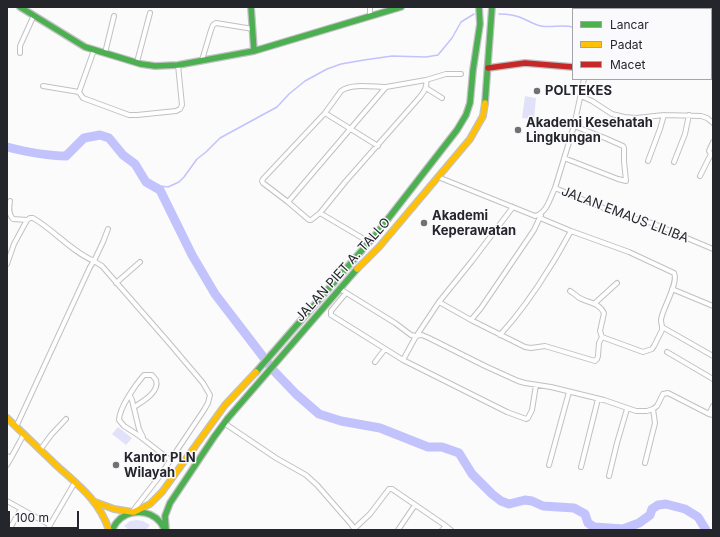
<!DOCTYPE html>
<style>
body{margin:0}
#map{position:relative;width:720px;height:537px;overflow:hidden;background:#fbfbfc;font-family:Inter,sans-serif}
canvas{display:block}
.frame{position:absolute;inset:0;border:8px solid #25262b;pointer-events:none}
.legend{position:absolute;left:572px;top:8px;width:140px;height:72px;box-sizing:border-box;background:#fafafd;border:1px solid #a5a5a9;margin:0;padding:5px 7px;list-style:none;font-size:12px;color:#25262b}
.legend li{display:flex;align-items:center;gap:8px;height:20px}
.legend b{width:20px;border:1px solid #a5a5a9}
.scale{position:absolute;left:8px;top:511px;width:71px;height:18px;box-sizing:border-box;border:2px solid #25262b;border-top:0;padding-left:5px;font-size:12px;line-height:14px;white-space:nowrap;color:#25262b;-webkit-text-stroke:3px #fafafd;paint-order:stroke}
</style>
<div id="map">
<canvas width="720" height="537"></canvas>
<div class="frame"></div>
<ul class="legend">
<li><b style="height:5px;background:#4caf50"></b>Lancar</li>
<li><b style="height:5px;background:#ffc107"></b>Padat</li>
<li><b style="height:5px;background:#c62828"></b>Macet</li>
</ul>
<div class="scale">100 m</div>
</div>
<script>
const g = document.querySelector('canvas').getContext('2d');
g.lineJoin = 'round';
function fillPath(path, color) {
  g.fillStyle = color;
  g.fill(path, 'evenodd');
}
function stroke(path, color, width, dash) {
  g.strokeStyle = color;
  g.lineWidth = width;
  g.lineCap = dash ? 'butt' : 'round';
  g.setLineDash(dash || []);
  g.stroke(path);
}
function write(font, color, halo, rows, align = 'center') {
  g.font = font + ' Inter,sans-serif';
  g.lineWidth = 3;
  g.setLineDash([]);
  g.textBaseline = 'middle';
  g.strokeStyle = halo;
  g.fillStyle = color;
  for (const [text, x, y, turn = 0] of rows) {
    g.save();
    g.translate(x, y);
    g.rotate((+turn || 0) * Math.PI / 180);
    g.textAlign = isNaN(turn) ? turn : align;
    if (halo) g.strokeText(text, 0, 0);
    g.fillText(text, 0, 0);
    g.restore();
  }
}
const green = new Path2D(`
 M525,96L536,98L534,119L522,118Z
 M118,427L132,438L126,445L112,434Z
 M137,520L143,521L150,525L146,530H129L124,526L130,521Z`);
const stream = new Path2D(`
 M499,14C507,14 516,15 524,19C529,21 535,25 541,26C552,28 562,24 573,27
 M711,31L713,30
 M146,182L160,186L168,187L179,182L184,177L197,159L206,152L220,138L277,107L289,94L305,81L327,69L341,64L364,60L392,56L426,57L438,55L452,38L461,22L474,14`);
const river = new Path2D(`
 M7,147C27,152 46,156 66,156L84,138L100,135L109,138L123,155L135,164L146,182L160,190L192,255L215,294L274,371L296,394L319,414L341,421L380,428L428,447H442L459,453L472,474L492,494L501,501L509,504L525,500L532,501L543,506L574,508L585,514L588,523L594,527L623,529L639,523L650,515L652,509L658,505L666,504L685,509L698,517L706,530`);
const street = new Path2D(`
 M614,7V9
 M370,16V7
 M20,53V46L34,15
 M105,53L114,16
 M202,60L211,30L213,25L216,23L253,29
 M137,62L150,13
 M426,80L446,74H461
 M43,86L79,92L94,50
 M426,88L442,98
 M79,92L83,98L129,115H137L176,111L180,109L182,105L178,65
 M581,96L592,101L612,114L624,117L636,118L664,115L701,116L707,118L713,123
 M325,113L378,146
 M713,142L709,151L711,154L713,156
 M564,158L618,179L626,181L624,161V148L623,146L605,138L574,126
 M648,161L660,129L664,115
 M674,162L685,134L689,115
 M700,176L711,154
 M438,177L535,216C547,213 550,198 555,188L591,203L627,217L652,223L682,236L713,249
 M555,188L574,126L584,79
 M10,201C9,207 8,214 13,219L27,220L30,218H33C54,230 72,252 94,261L103,242L108,229
 M288,202L386,87L426,80C428,87 423,93 419,98L346,181L320,213L311,220H309L288,202L263,183L262,181L263,179L325,113L341,91C351,83 374,87 386,87
 M320,213L369,242
 M540,218L571,231L629,252L674,273C679,283 662,309 661,320C661,323 662,325 662,327L713,356
 M7,264L14,244L27,220
 M116,283L140,262
 M340,289L395,323L411,335L415,336L422,335L429,338L485,366L518,381L525,383L551,387L604,400L636,411H647L653,409L657,406L663,394L668,393L709,414L713,415
 M672,289L713,306
 M346,293L331,311V315L403,360L507,412L526,419L528,418L532,410L536,385
 M439,302L471,320L525,347L531,348L545,346L595,361L597,359L598,356L599,343L602,337L600,331L604,313C599,302 587,303 578,297C576,295 573,293 570,291
 M595,303L617,283
 M471,320L481,308L534,230L541,215
 M500,335C519,314 536,290 550,267C558,255 564,243 571,231
 M602,337L643,352L652,349L654,346L662,330V327
 M667,352L713,379
 M403,360L415,338L439,302L472,261L513,207
 M375,362L385,349
 M130,396L132,400L139,429L143,437
 M134,407C142,402 160,392 156,380C156,380 152,375 152,375H144C136,384 119,408 119,420L124,426L138,435L170,460
 M709,414L713,406
 M224,423L276,458L306,475L317,485L351,524L355,530
 M16,427L90,267L94,261L102,266L170,344L203,383L210,395L208,403L204,410L159,477L132,512
 M40,450L51,435L66,419
 M7,456L11,458L7,465
 M11,458L24,434
 M645,463L655,423L653,409
 M549,465L569,392
 M581,467L598,399
 M609,476L617,443L627,409
 M7,501L50,525
 M446,526L451,530
 M354,529L370,514L389,489H392L446,526L442,530
 M9,530L21,509
 M47,530L75,482
 M398,530L415,505`);
const fast = new Path2D(`
 M20,7L85,47L141,64L155,66L178,65L254,51L401,7
 M251,7L254,51
 M485,103L492,7
 M256,372L377,233L457,130L466,115L470,103L473,70L480,24L479,7
 M112,530C114,527 115,524 117,522C128,509 149,509 160,522C162,524 163,527 165,530
 M166,530L165,516L170,503L214,437L228,418L357,269`);
const slow = new Path2D(`
 M711,69L713,70
 M357,269L379,247L470,139L483,116L485,103
 M7,418C23,433 39,449 56,465C78,485 99,500 109,530
 M95,502L114,509L132,512
 M134,512L150,504L162,492L225,405L256,372`);
const jam = new Path2D(`
 M488,68L525,63L573,67`);
const markers = [
 [537,91,4,"#707174"],
 [518,130,4,"#707174"],
 [424,223,4,"#707174"],
 [116,465,4,"#707174"]
];
const poiNames = [
 ["POLTEKES",545,91],
 ["Akademi Kesehatah",526,123],
 ["Lingkungan",526,138],
 ["Akademi",432,216],
 ["Keperawatan",432,231],
 ["Kantor PLN",124,458],
 ["Wilayah",124,473]
];
const streetNames = [
 ["JALAN EMAUS LILIBA",625,215,21],
 ["JALAN PIET A. TALLO",343,270,-48]
];
fillPath(green, '#e1e2fa');
stroke(stream, '#c2c2fc', 1.5);
stroke(river, '#c2c2fc', 9);
stroke(street, '#c1c1c3', 6);
stroke(fast, '#c1c1c3', 8);
stroke(slow, '#c1c1c3', 8);
stroke(jam, '#c1c1c3', 8);
stroke(street, '#fefeff', 4);
stroke(fast, '#4caf50', 5.5);
stroke(slow, '#ffc107', 5.5);
stroke(jam, '#c62828', 5.5);
for (const [x, y, r, color] of markers) {
  const dot = new Path2D();
  dot.arc(x, y, r, 0, 2 * Math.PI);
  g.fillStyle = color;
  g.fill(dot);
  stroke(dot, '#fafafd', 1.5);
}
write('bold 13px', '#25262b', '#fafafd', poiNames, 'left');
write('13px', '#25262b', '#fafafd', streetNames);
</script>
